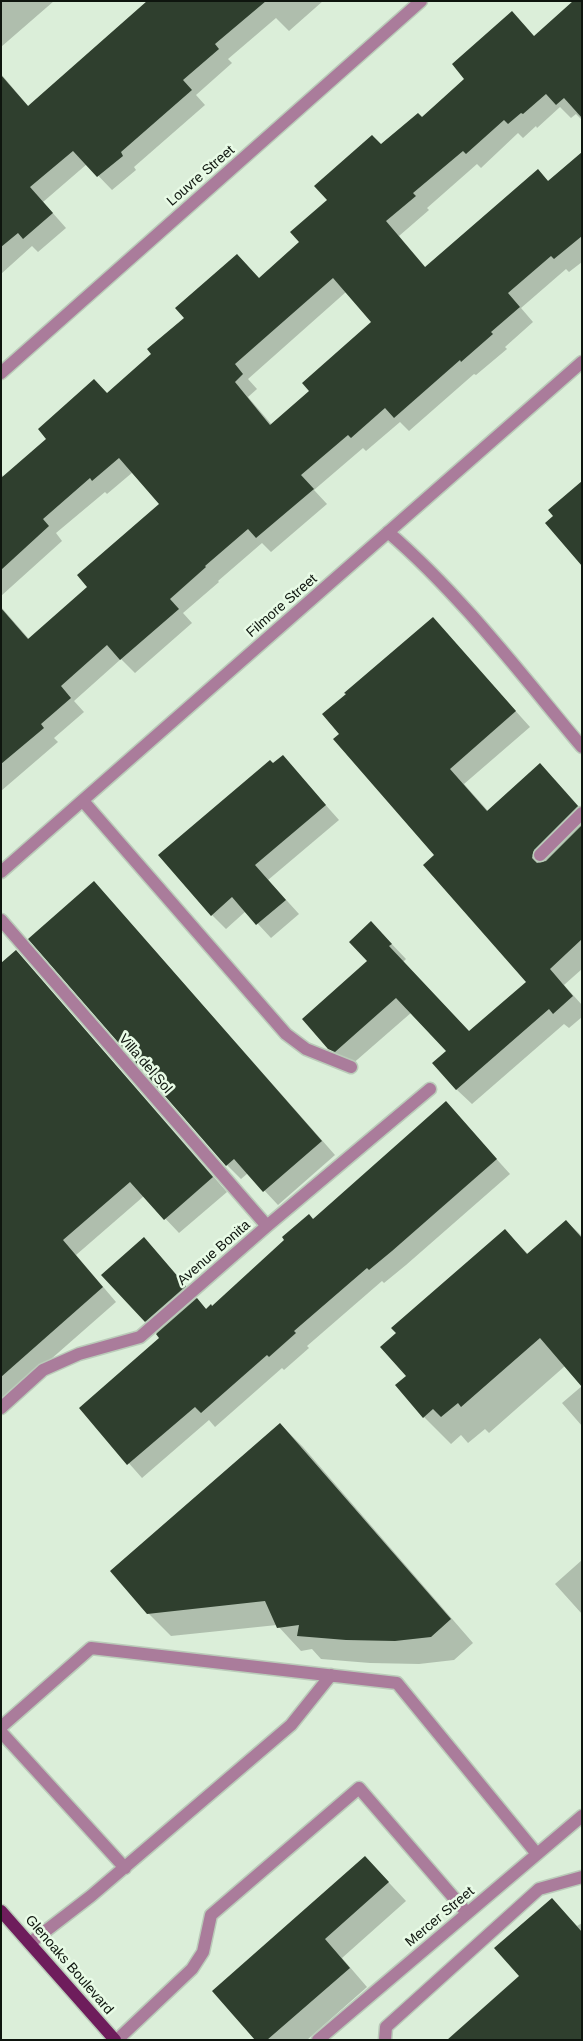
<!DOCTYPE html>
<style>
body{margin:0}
#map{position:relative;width:583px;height:2041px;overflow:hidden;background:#dbeed9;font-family:Arial,sans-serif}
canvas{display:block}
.frame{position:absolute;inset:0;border:2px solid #0e150e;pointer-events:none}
</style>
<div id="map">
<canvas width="583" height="2041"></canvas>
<div class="frame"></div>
</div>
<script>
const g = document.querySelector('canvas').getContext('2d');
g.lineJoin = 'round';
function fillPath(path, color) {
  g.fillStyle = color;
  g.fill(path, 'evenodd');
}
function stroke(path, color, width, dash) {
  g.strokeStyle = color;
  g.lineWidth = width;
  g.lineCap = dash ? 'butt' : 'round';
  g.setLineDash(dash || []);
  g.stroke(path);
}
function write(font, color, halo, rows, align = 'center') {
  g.font = font + ' Arial,sans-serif';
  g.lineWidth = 5;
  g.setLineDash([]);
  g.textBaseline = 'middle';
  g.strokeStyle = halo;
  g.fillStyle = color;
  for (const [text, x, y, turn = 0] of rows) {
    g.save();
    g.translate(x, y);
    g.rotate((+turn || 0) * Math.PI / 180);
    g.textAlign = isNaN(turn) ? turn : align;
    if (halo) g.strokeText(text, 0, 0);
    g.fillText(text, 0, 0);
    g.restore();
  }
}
const shadow = new Path2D(`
 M1,1H54L1,47Z
 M149,1H323L289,31L276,18L228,59L232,63L196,95L205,105L134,167L136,170L112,190L87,164L43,202L66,228L38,252L32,246L1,274V74L29,107Z
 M582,1V120L576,114L571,118L560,107L537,128L536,126L523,138L518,133L481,168L477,164L427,208L429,210L399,236L426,268L538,171L548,181L582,153V262L569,272L566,269L521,308L533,322L505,347L507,349L476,375L474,374L409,431L400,422L366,451L363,448L314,490L327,504L271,552L262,543L218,581L219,582L183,613L192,623L135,673L121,659L74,701L84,712L54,738L58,742L1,791V607L29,639L89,587L161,504L133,472L107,494L105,492L56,533L62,541L1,596V474L4,477L108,394L259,279L301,242L328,200L381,146L535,37ZM346,292L372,322L311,391L272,425L248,397L257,389L248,379Z
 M433,619L530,727L464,784L488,811L555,780L582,810V969L564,985L582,1005V1017L569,1028L564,1024L472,1104L456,1089L448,1051L412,1012L350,1066L345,1064L329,1048L369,961L386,938L406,959L403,962L469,1032L528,982L436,855L341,734Z
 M283,757L339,820L268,880L299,914L271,938L246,911L226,929L212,915Z
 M94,882L335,1155L278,1205L248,1173L241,1179L227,1165Z
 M16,951L227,1192L179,1233L144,1196L76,1255L116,1302L1,1403V1332Z
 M446,1103L510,1174L406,1265L384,1283L382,1281L307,1346L309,1348L284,1370L282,1368L215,1427L209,1420L142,1478L80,1408L161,1338L146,1321L144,1239L207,1310L213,1307Z
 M566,1221L582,1236V1386L565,1366L489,1433L485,1429L468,1443L461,1435L451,1444L424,1417L407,1376L505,1231L529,1255Z
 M582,1386V1426L562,1403Z
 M280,1424L303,1447L473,1643L454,1660L419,1664L370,1663L321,1659L312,1649L301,1651L277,1625L171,1636L148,1613Z
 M582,1560V1614L555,1584Z
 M365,1857L406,1901L342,1958L367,1987L307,2040H256Z
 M552,1900L577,1926L582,1923V2040L521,1976Z`);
const building = new Path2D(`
 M147,1H266L215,44L219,49L183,80L192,90L121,152L123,156L97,177L73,151L30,187L53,213L23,239L18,233L1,247V75L28,106Z
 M573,1H582V118L564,98L556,105L546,94L523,114L521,113L508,124L504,120L466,154L463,151L413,193L416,196L386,221L425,267L538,169L548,181L582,152V236L554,259L551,256L508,293L520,307L491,332L493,334L461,362L460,360L394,418L385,408L351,438L348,435L301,475L314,489L256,538L248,529L205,566L206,567L170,599L179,609L120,660L107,645L61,686L71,698L41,724L44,728L1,764V608L28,639L87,587L77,575L159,504L119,458L92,481L90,478L43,519L49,526L1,570V478L46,439L38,429L94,379L107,393L151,354L147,349L184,318L175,308L237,254L259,278L299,242L290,232L327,200L314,186L372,135L381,144L418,113L422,117L464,79L452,64L512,11L534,36ZM333,278L371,322L302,383L309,391L270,425L235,382L243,374L235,364Z
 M582,481V566L545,523L553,516L548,510Z
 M433,617L516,711L450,769L487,811L540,763L578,806L534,850L532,858L537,863L546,861L582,825V939L550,969L573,996L553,1014L549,1009L456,1090L432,1063L446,1051L396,998L335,1052L328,1049L302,1019L367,961L349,942L371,921L392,944L389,946L469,1031L526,982L423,865L434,855L333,739L339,734L322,714L346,694L344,693Z
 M283,755L326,805L255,865L286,900L256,925L232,897L211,916L158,855L270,760L273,763Z
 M94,881L322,1141L263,1192L234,1159L226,1166L28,939Z
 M16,950L213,1177L164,1220L130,1182L63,1240L103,1287L1,1377V963Z
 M446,1101L497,1159L392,1251L369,1270L367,1268L294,1331L296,1333L269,1357L267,1355L201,1413L195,1407L127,1465L79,1408L159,1338L156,1334L197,1298L206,1309L211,1304L212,1306L284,1240L282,1237L309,1214L313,1219Z
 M566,1220L582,1238V1387L540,1338L461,1407L458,1403L441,1417L433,1409L423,1418L395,1385L406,1376L380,1347L396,1333L391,1328L505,1229L527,1254Z
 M144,1237L186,1286L145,1322L101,1275Z
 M280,1423L451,1619L431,1637L395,1641L346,1640L297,1636L299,1625L277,1628L265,1601L147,1614L110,1571Z
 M365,1856L389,1882L325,1939L350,1968L267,2040H255L212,1991Z
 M552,1898L582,1932V2040H447L519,1976L494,1948Z`);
const minor = new Path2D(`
 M1,373L421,1
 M388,532C461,595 520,673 582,747
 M83,801L286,1034L306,1049L351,1067
 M540,855L582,813
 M1,872L582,362
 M1,920L267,1226
 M1,1408L43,1370L79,1354L140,1337L267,1226L430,1089
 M1,1727L91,1648L397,1683L537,1854
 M1,1732L125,1868
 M30,1943L91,1896L291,1725L331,1675
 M117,2040L192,1969L203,1952L211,1915L359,1788L467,1913
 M318,2040L582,1816
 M385,2040L386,2027L539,1889L582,1877`);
const major = new Path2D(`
 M1,1911L115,2040`);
const streetNames = [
 ["Louvre Street",201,176,-41],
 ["Filmore Street",282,606,-41],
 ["Villa del Sol",145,1064,49],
 ["Avenue Bonita",214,1253,-41],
 ["Mercer Street",440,1917,-40],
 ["Glenoaks Boulevard",69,1965,49]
];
fillPath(shadow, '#0003');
fillPath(building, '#2f3f2e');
stroke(minor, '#bacbb9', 15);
stroke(major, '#bacbb9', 15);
stroke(minor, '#aa7c9b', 12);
stroke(major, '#6e1d5c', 12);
write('14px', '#0e150e', '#e8fbe6', streetNames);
</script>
